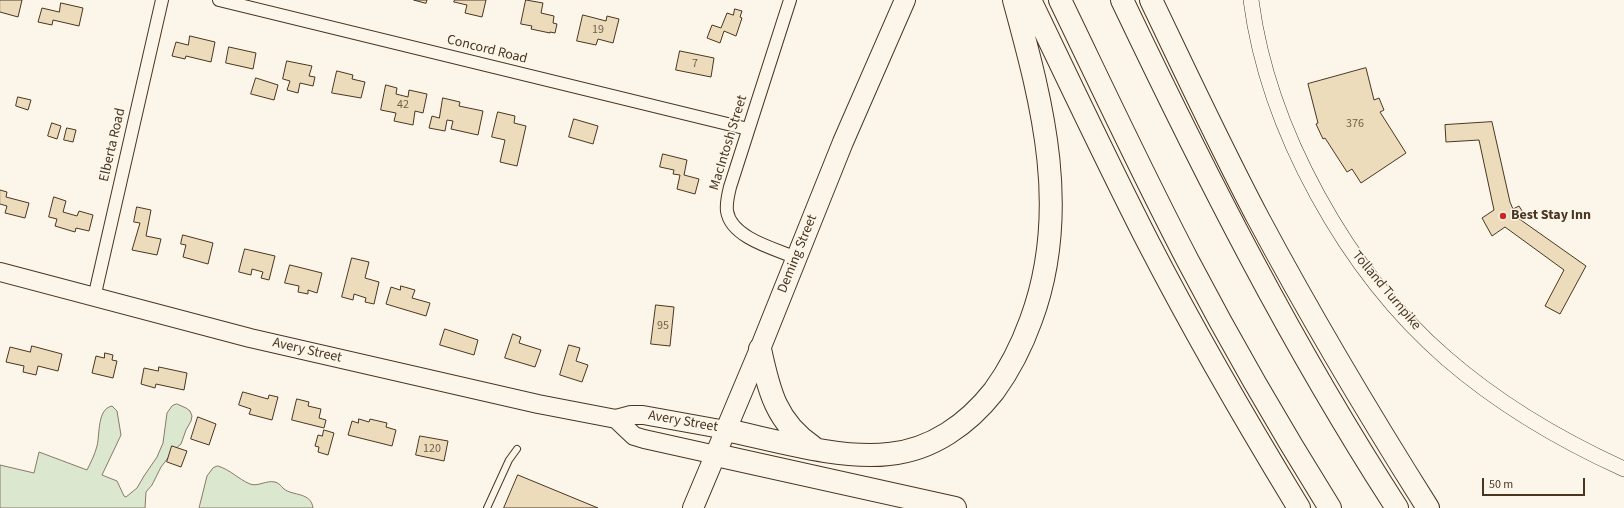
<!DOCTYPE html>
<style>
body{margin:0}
#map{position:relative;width:1624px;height:508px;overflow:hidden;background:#fbf6e9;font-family:"Source Sans 3",sans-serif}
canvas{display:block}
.scale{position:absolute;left:1482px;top:478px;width:103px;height:18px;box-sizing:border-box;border:2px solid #4a3520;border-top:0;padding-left:5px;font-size:12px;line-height:14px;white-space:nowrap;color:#4a3520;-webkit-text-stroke:3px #fbf6e9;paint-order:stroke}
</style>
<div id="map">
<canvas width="1624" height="508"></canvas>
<div class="scale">50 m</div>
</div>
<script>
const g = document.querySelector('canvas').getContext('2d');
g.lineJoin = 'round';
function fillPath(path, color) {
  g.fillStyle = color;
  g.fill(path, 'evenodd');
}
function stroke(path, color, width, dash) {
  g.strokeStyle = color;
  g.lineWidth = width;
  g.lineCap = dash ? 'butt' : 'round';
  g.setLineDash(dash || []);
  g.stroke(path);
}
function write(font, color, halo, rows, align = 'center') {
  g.font = font + ' "Source Sans 3",sans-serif';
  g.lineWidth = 3;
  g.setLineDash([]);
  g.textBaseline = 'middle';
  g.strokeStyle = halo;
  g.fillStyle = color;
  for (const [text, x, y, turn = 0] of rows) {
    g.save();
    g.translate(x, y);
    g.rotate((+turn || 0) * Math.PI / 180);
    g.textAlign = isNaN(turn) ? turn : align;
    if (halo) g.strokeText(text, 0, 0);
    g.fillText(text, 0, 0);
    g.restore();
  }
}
const green = new Path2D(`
 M177,404L186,408L190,411L192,416L191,421L186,430L181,444L174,450L161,467L152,485L146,492L145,508H0V465L34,473L39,452L87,470C91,462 95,454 97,446C100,434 97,409 112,406L117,411L121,435L102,475L117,481L124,496L126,497L137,488L144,476L157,457L163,443L167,413L172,406Z
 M218,466C231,470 238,479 250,484C258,487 266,480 275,482C279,483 281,486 284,489C293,496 311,492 313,508H199L207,476L213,468Z`);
const building = new Path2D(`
 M0,0H22L18,17L0,12Z
 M414,0H427L426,3Z
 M455,0H486L482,17L465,13L467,5L454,2Z
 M526,0L543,3L541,13L554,16L553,23L557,24L555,33L550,32V33L531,29L532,26L521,24Z
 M61,3L83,8L79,26L53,20L52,25L38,22L42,8L59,12Z
 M735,9L742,11L740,17L742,18L736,36L724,31L720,43L707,38L712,25L721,28L727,13L733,15Z
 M583,15L606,21L607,16L619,19L613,43L598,39L596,45L577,41Z
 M190,36L215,42L211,62L186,56L185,59L172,56L176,42L188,45Z
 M229,47L256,53L253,69L226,63Z
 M680,51L714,58L711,77L676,70Z
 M287,61L312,66L309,76L315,77L313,86L300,83L298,93L287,90L290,81L283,79Z
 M1366,68L1374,100L1379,98L1384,110L1380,112L1406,153L1361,183L1352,169L1347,172L1325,138L1323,139L1316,124L1318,123L1308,84Z
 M337,71L353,75L352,79L365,82L361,98L332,93Z
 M256,78L278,85L274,100L251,94Z
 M386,85L397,88L396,94L408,97L409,90L427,94L423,113L415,111L413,125L394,121L396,113L381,110Z
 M18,97L31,100L28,110L16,106Z
 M443,98L460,102L459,106L483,111L478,135L451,129L453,121L447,120L445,131L429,128L432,116L439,118Z
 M498,112L515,116L514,123L526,126L517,166L500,162L505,140L492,137Z
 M574,119L598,126L593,144L569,137Z
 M1492,122L1510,202L1513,209L1519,206L1524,214L1518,218L1586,266L1560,314L1545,306L1564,270L1505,227L1492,236L1482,218L1494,210L1479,140L1446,142L1445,125Z
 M52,123L61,126L57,139L48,136Z
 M67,128L76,130L73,142L64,140Z
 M663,154L687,160L684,175L699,179L695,194L677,189L680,175L673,174L674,170L660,167Z
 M0,190L7,192L6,197L29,203L25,218L5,213L7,206L0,204Z
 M54,197L66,201L63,212L77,216L79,211L93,215L89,231L76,228L75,232L55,226L57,219L49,217Z
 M137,207L151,210L146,236L161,239L157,255L132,250L140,223L134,222Z
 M183,235L213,243L208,264L183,257L186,245L181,244Z
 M245,249L275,256L269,280L261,278L263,272L252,269L251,275L239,272Z
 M352,258L369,262L365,278L379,282L374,304L365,302L366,298L354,294L353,300L342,297Z
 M290,265L322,273L317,293L308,290V294L298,292L299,286L285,283Z
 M401,286L415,290L412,298L430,303L426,316L386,304L391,287L400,290Z
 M656,305L674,307L670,346L651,344Z
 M445,329L478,340L474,355L440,345Z
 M513,334L521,337L519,343L541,350L535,367L505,358Z
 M569,345L580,348L576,361L588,365L582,382L560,375Z
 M32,346L62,354L58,371L38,366L36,375L23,372L24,366L6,362L10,347L30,352Z
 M105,353L113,355L112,360L117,361L113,378L92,373L96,356L104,358Z
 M159,367L187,373L184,390L156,384L155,388L141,384L144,368L158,371Z
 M243,392L268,399L269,395L278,397L272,420L249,414L251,409L239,405Z
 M297,399L309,402L308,406L321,409L319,418L326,420L324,428L292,420Z
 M198,417L216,424L209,445L191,439Z
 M359,419L369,422L370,419L387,423L386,427L396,430L392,446L348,435L352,421L358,423Z
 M324,430L334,433L328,455L318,452L319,447L315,446L318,435L322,436Z
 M420,436L448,441L444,461L416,455Z
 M172,446L187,451L181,467L167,462Z
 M518,475L598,508H504Z`);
const service = new Path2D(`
 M487,508L509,460L517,449`);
const minor = new Path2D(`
 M219,0L748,129
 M790,0L730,187C728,195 726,203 727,211C731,238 775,249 797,258
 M94,298L162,0`);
const tertiary = new Path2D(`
 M1251,0C1268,130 1347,272 1446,358C1499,404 1560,440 1624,469`);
const secondary = new Path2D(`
 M0,272L250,338L538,404L616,419L631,415H643L726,430
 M616,419L634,436L644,439L716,455`);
const primary = new Path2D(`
 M693,508L760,349L843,142L905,0`);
const motorway = new Path2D(`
 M1030,0C1069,81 1107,162 1148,242C1195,333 1246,421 1299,508
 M1060,0C1102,87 1143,175 1188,261C1232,345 1280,428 1330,508
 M1122,0C1205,174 1292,346 1397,508
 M1151,0C1186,73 1220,146 1258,218C1311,317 1368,413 1428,508
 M760,349C769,391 776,422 813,447
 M726,430C774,440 841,460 889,454C932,450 968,424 994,391C1010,369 1022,345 1031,320C1071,212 1043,106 1014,0
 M716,455L955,508`);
const markers = [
 [1503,216,4,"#c62828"]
];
const numberNames = [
 ["19",598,30],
 ["7",695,64],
 ["42",403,105],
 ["376",1355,124],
 ["95",663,326],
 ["120",432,449]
];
const streetNames = [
 ["Concord Road",487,50,14],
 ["MacIntosh Street",729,143,-73],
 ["Elberta Road",113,145,-77],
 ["Deming Street",798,254,-68],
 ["Tolland Turnpike",1386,291,50],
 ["Avery Street",307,351,13],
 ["Avery Street",683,422,10]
];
const poiNames = [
 ["Best Stay Inn",1511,216]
];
fillPath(green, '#dce7d0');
stroke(green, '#887966', 1);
fillPath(building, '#ecdcbc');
stroke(building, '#4a3520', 1);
stroke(service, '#4a3520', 8);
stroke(minor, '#4a3520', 14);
stroke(tertiary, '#4a3520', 16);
stroke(secondary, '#4a3520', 20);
stroke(primary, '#4a3520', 22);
stroke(motorway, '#4a3520', 24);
stroke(service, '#fbf6e9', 6);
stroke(minor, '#fbf6e9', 12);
stroke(tertiary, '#fbf6e9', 15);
stroke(secondary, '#fbf6e9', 18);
stroke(primary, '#fbf6e9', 20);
stroke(motorway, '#fbf6e9', 22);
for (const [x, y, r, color] of markers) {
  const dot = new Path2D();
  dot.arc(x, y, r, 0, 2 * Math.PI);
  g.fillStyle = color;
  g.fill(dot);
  stroke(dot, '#fbf6e9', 1.5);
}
write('12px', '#725f47', null, numberNames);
write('14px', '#4a3520', '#fbf6e9', streetNames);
write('bold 14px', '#4a3520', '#fbf6e9', poiNames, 'left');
</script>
